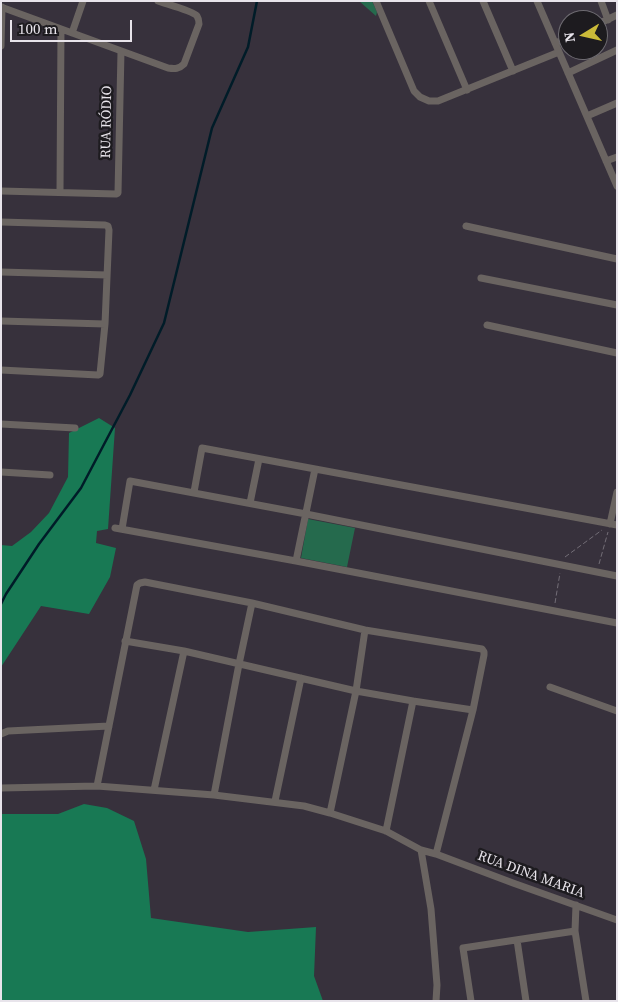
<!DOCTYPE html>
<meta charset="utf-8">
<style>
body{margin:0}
#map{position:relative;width:618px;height:1002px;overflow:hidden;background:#37313c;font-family:"Source Serif 4",serif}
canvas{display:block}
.frame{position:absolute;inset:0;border:2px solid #e8e4eb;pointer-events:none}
.north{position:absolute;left:558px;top:10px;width:50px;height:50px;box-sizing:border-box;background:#1d1b1f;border:1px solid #6e6b71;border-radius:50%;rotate:261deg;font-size:14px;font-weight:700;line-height:20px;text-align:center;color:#e8e4eb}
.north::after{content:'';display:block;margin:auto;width:18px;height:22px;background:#cbba39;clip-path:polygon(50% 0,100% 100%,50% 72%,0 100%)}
.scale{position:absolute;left:10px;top:20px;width:122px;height:22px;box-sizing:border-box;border:2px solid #e8e4eb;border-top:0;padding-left:6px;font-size:15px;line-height:18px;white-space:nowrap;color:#e8e4eb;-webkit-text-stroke:4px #1d1b1f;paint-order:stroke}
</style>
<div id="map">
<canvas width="618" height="1002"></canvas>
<div class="frame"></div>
<div class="north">N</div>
<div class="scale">100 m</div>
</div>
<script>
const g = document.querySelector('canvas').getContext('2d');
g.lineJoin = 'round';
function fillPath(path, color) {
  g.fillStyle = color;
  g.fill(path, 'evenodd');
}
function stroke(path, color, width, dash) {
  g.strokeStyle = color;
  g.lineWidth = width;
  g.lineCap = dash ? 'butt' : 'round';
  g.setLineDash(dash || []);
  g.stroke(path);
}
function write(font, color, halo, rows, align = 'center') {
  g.font = font + ' "Source Serif 4",serif';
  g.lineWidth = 5;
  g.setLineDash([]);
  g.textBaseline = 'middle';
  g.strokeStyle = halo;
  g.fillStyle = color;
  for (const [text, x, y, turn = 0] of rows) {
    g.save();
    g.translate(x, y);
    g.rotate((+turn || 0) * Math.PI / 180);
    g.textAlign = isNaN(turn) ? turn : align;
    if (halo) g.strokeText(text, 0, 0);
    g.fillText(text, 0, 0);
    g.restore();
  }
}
const green = new Path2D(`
 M359,1H372L377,12L376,16Z
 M308,519L355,528L347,567L301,558Z`);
const forest = new Path2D(`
 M99,418L115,428L108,529L97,531L96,543L116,548L110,577L89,614L41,606L1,667V545L12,546L31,532L49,513L68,477L69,433Z
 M84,804L107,808L134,821L146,859L151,918L248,932L316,927L314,976L323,1001H1V814H58Z`);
const stream = new Path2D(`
 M1,604L6,594L39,544L81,488L130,395L164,323L212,128L248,47L257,1`);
const path = new Path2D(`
 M565,557L602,530
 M599,564L608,532
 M555,603L560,573`);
const street = new Path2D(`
 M376,1L414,91L420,97L429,101H438L559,52
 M429,1L467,90
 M483,1L513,71
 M537,1L617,186
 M601,1L608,20
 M1,7L168,68C175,69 179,69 184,64L199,24C199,22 199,19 197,16C193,11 166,4 158,1
 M598,24L617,15
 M72,33L83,1
 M555,43L568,38
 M1,46L2,7
 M568,73L617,50
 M587,116L617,103
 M606,161L617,157
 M1,191L116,194L118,193L121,51
 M60,192L61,29
 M1,222L105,225L108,226L109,230L105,324L100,374L98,375L1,370
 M466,226L617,259
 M1,272L107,275
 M481,278L617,305
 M1,321L105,324
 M487,325L617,353
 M1,424L75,428
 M1,472L50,475
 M194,492L202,448L617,525
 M250,503L259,459
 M610,524L617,492
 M115,528L296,561L617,623
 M122,529L130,481L306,514L617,576
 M296,561L315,469
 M125,641L184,651L356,691L413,701L473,710
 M550,687L617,711
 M1,734L8,731L109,726
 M97,786L137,585L140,583L145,582L252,603L365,630L482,649L484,652V655L473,710L436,854
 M1,788L97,786L214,795L304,806L330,813L386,831L421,850L436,854L513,883L617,920
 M154,790L184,651
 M214,795L239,664L252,603
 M275,801L301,678
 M330,813L356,691L365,630
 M386,831L413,701
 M421,850L431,909L437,985L436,1001
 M576,905L575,931L586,1001
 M517,940L526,1001
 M471,1001L463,948L575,931`);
const streetNames = [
 ["RUA RÓDIO",107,122,-89],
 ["RUA DINA MARIA",531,875,20]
];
fillPath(green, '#256a4d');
fillPath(forest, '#187954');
stroke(stream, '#001c28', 2.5);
stroke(path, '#736e77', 1, [5, 2.5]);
stroke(street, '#6a6461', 7);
write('14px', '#e8e4eb', '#1d1b1f', streetNames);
</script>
